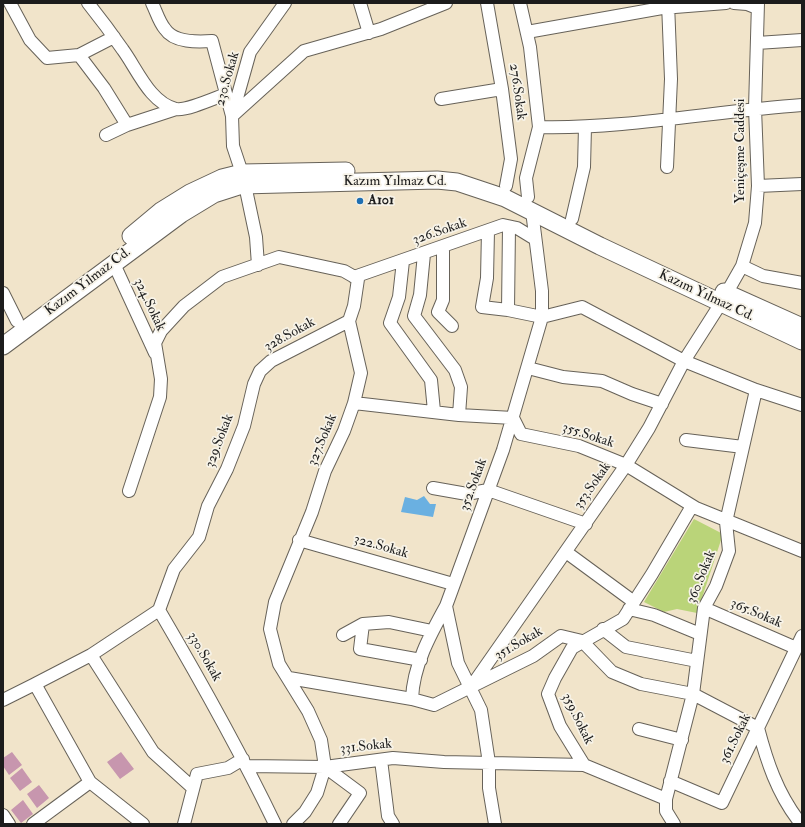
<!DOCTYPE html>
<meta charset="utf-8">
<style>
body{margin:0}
#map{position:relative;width:805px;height:827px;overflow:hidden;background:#f1e4ca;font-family:"IM FELL Double Pica",serif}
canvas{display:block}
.frame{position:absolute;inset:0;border:4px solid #1c1c1c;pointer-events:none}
</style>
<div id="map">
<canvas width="805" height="827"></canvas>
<div class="frame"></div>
</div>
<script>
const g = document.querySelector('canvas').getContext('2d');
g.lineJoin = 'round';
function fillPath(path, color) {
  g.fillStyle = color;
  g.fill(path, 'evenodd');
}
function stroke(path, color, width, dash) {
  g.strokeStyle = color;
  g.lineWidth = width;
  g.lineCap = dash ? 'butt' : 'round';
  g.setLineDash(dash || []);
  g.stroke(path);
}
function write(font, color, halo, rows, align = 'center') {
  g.font = font + ' "IM FELL Double Pica",serif';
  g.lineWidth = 3.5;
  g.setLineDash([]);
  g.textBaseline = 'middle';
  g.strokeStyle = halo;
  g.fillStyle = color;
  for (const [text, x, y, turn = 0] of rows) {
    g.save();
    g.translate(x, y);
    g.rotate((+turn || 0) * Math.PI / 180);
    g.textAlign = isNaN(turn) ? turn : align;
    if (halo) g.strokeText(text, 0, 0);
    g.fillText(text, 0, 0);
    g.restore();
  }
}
const green = new Path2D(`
 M694,519L723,534L697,613L677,609L664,612L644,602Z`);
const water = new Path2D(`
 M424,496L430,504H436L433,517L401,512L405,497L417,500Z`);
const building = new Path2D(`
 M12,752L22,765L9,775L3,766V758Z
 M121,752L134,769L120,779L107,762Z
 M22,768L32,782L20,791L10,778Z
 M39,785L49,798L37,808L27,794Z
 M23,800L33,814L21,823L11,810Z`);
const minor = new Path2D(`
 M10,3L30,40L47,58L79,55L114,37
 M88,3C100,18 112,34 123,50C137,69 150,103 176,109C186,111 215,98 226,94
 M152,3C156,11 159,22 165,29C174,43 198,42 212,41L232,116L304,51L381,29L446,3
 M360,3L369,33
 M487,3L502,89L511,159L506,186
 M520,3L530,47L539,127L526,178L528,197
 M734,3L747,4L757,8
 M527,32L662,8L726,3
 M757,43L802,40
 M79,55L104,88L127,125
 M441,99L502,89
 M539,127C628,129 714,111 802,105
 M106,135L127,125L176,109
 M667,167L671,79L668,3
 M242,173L233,146L232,116L250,52L285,3
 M245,185L256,237L258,265
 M758,186L802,184
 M572,219L584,167L585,127
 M509,227L508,310L542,317L582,307L684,361L756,390L802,405
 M488,231L487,278L482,307L508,310
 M443,247V300L438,312L452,326
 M424,254L420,295L414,316L455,370L461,387L459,415
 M403,261L399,297L390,323L431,380L434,411
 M114,264L155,353
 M742,266L763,276L802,283
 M354,277L503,225L517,228L535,239
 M3,293L17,321
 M528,368L563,377L602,381L632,394L662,404
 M354,403L459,415L513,418L521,434L579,446L626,465L696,508L802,551
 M686,440L743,447
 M433,488L467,494L488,490L586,524
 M129,491L160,397L161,379L155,343L161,331L184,306L222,277L279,257L344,271L358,279L354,306L349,321L361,373L354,403L344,431L325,471L312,512L275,602L270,629L279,664L308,711L321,740L325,767L317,793L305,812L293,824
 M299,540L453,584
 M566,552L634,602
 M446,606C430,635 413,666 412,699L434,705L533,656L561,636L582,641L612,672L641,684L693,694L758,728C767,762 777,792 798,820L802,821
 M704,608L796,648
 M629,609L654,615L700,634
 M159,610L91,655L153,752L193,788
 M363,624L360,649L421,660
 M603,629L626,647L697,661
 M343,635L363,624L389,622L432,631
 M289,678L412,699
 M35,684L91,655
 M471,687L626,465L649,428L684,361L721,303L742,266L755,223L758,186L755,108L758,3
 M3,700L35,684L90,782
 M639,729L682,740
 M381,760L388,816L393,824
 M247,766L325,767L393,758L444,762L584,765
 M325,767L360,793L339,824
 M670,781L722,803L802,636
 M666,799L584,765L560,726L548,694L555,678L572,648L623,619L652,574L692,506
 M3,815L9,824
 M33,824L90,782L143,824
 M184,824L197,774L228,768L243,759
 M275,824C240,751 200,680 159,610L174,569L199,537L208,506L227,469L244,426L254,384L260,371L271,361L349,321
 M495,824L489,788V763L481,710L458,663L446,606L503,450L542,317V291L532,211
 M674,824L666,811V799L693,694L704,608L716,586L729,551L726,522L756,390`);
const highway = new Path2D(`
 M131,236L161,211L190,193L222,178L242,173L346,171
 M724,292L802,327
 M3,346L181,214L214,194L242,185L437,180L457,182L505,198L600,246L802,341`);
const markers = [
 [360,201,4,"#1f6fb2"]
];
const streetNames = [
 ["230.Sokak",228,79,-74],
 ["276.Sokak",517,92,82],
 ["Yeniçeşme Caddesi",741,151,-90],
 ["Kazım Yılmaz Cd.",395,182],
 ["326.Sokak",440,232,-19],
 ["Kazım Yılmaz Cd.",88,282,-37],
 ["Kazım Yılmaz Cd.",706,296,25],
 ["324.Sokak",149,305,65],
 ["328.Sokak",290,335,-29],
 ["355.Sokak",588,436,18],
 ["327.Sokak",323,440,-67],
 ["329.Sokak",220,441,-69],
 ["352.Sokak",474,485,-70],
 ["353.Sokak",593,486,-55],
 ["322.Sokak",381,547,16],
 ["360.Sokak",702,577,-68],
 ["365.Sokak",756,614,23],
 ["351.Sokak",519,644,-30],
 ["330.Sokak",204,657,60],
 ["359.Sokak",577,719,64],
 ["361.Sokak",736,739,-64],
 ["331.Sokak",366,747,-6]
];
const poiNames = [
 ["A101",368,201]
];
fillPath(green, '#bad479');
fillPath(water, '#6ab0e1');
fillPath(building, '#c796ae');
stroke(minor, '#676259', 14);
stroke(highway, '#676259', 19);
stroke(minor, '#fff', 12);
stroke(highway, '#fff', 17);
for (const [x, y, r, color] of markers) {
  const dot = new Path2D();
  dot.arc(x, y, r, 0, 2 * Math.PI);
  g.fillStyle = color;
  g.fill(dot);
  stroke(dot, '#f7f3e8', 1.5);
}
write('14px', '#1c1c1c', '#f7f3e8', streetNames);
write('bold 14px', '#1c1c1c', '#f7f3e8', poiNames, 'left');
</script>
